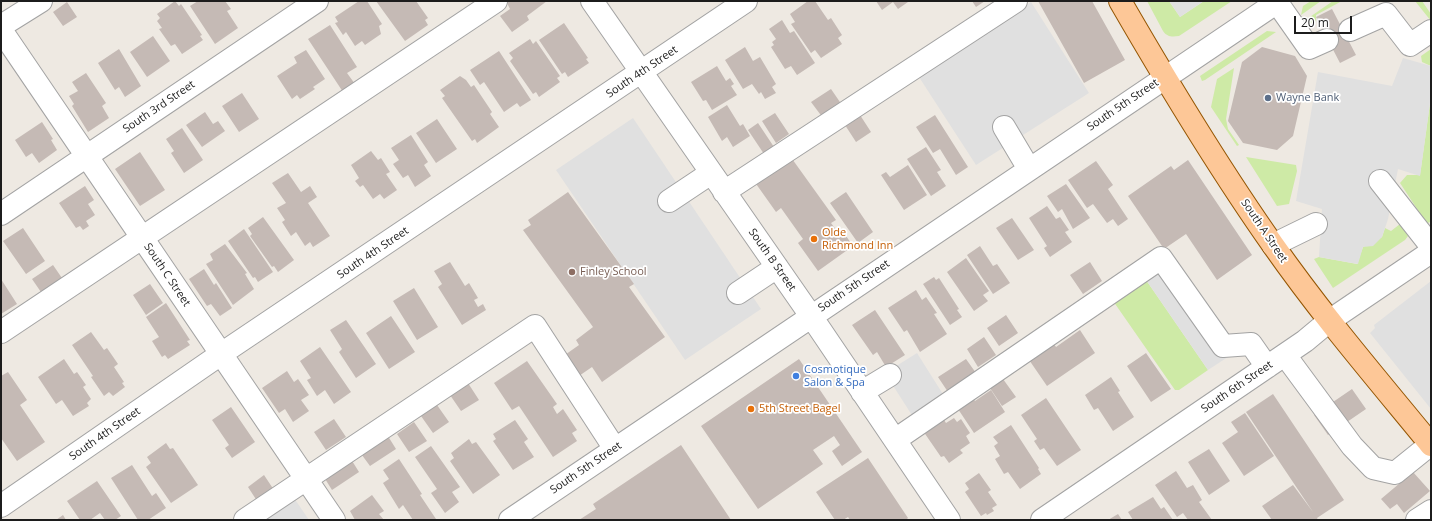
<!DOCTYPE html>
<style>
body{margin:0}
#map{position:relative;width:1432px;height:521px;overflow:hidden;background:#eee9e2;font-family:"Open Sans",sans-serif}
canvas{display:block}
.frame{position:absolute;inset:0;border:2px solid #1c1c1c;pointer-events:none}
.scale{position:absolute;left:1294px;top:16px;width:58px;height:18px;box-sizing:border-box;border:2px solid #1c1c1c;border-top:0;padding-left:5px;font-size:12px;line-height:14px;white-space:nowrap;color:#1c1c1c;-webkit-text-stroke:3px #fff;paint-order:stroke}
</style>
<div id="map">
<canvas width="1432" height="521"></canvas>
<div class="frame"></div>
<div class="scale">20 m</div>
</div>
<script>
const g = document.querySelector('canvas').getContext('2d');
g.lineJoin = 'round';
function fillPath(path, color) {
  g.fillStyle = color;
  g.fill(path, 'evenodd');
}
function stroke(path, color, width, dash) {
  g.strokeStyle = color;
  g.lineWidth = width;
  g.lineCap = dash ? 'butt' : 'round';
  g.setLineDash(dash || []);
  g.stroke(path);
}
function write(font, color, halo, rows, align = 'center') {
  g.font = font + ' "Open Sans",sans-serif';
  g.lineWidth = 3.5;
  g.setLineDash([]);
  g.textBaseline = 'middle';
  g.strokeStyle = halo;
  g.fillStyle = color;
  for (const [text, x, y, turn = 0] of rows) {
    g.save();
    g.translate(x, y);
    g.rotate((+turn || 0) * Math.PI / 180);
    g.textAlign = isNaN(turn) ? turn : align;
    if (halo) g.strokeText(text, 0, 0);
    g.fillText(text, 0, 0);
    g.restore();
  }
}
const grass = new Path2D(`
 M1147,1H1169L1180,17L1204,1H1232L1179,36C1172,37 1167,37 1163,31Z
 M1311,1H1321L1301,15L1303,6Z
 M1333,1H1342L1316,15V21L1306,25L1304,21Z
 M1415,1H1422L1431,14V21Z
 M1267,31L1276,32L1205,80L1202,81L1200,76Z
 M1431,49V66L1422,62L1421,56Z
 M1234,68L1226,119L1228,129L1239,145L1237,146L1211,107L1217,79Z
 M1431,96V221L1427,224L1400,183L1407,175H1420Z
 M1246,157L1296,165L1297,171L1289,204L1277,206Z
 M1400,224L1408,236L1405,240L1333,288L1314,259L1319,257L1357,264L1363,247L1382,237L1385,228L1391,231Z
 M1144,277L1208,370L1179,390H1175L1111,298Z`);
const parking = new Path2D(`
 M1169,1H1204L1180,17Z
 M1031,2L1089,93L976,165L917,74Z
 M1403,58L1431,66V96L1420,176L1398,169L1388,219L1382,237L1373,246L1363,247L1358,264L1319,257L1322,209L1296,201L1318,72L1392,86Z
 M633,118L761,309L685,360L556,170Z
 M1167,261L1231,355L1208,370L1144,277Z
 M1431,281V409L1370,333L1375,328L1374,325Z
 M917,353L946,399L915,420L885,373Z
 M292,495L309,520H255Z`);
const building = new Path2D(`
 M175,1L179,6L181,4L202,35L200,36L203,40L182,54L175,44L171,46L159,29L162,28L157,21L160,18L157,14Z
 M198,1H225L231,9L227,11L238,28L215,44L190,6Z
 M359,1H367L382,24L379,26L381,34L365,45L362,41L355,46L346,32L343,35L335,23L338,22L335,17Z
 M376,1H416L428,18L425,20L428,25L405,41Z
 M506,1H547L527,16L529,20L512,32L500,16L510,9Z
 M808,1H815L828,20L831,18L842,35L838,38L842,44L821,58L815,50L811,53L791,24L795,22L790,14Z
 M876,1H907L908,2L898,9L893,2L882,10Z
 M972,1H985L976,7Z
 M1038,1H1092L1125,60L1084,83Z
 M67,2L77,17L63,26L53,12Z
 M1332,9L1356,55L1340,63L1316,17Z
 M782,20L790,33L794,31L815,63L797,75L791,66L785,69L771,47L774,45L772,42L776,39L769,29Z
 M564,23L588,58L586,59L589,63L568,77L565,72L562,74L539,40Z
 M330,25L357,67L347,73L355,84L343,92L308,39Z
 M153,36L170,61L147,77L130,52Z
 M530,39L533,44L536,41L560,76L557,78L560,82L539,97L536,92L533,94L510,61L513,58L509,53Z
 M745,47L753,61L760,57L776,84L772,87L776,93L765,99L761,92L759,94L752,84L743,89L725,60Z
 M1262,47L1295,56L1307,76L1293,136L1277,150L1243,143L1228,121L1242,62Z
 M119,49L141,86L125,97L119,87L115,90L98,63Z
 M306,50L325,79L313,87L315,89L300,99L297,95L292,99L277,76L297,63L294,57Z
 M499,51L531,100L520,107L517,103L504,112L484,82L480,85L470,70Z
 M717,66L726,81L730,78L734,84L731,86L737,95L712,110L706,100L703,101L691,82Z
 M86,73L106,103L102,106L109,118L88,132L72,106L74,104L69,96L78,91L72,82Z
 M460,76L466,80L471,87L474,85L492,112L490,114L499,127L477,143L475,139L472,141L442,98L445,96L440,90Z
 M831,89L842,105L823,118L811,102Z
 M242,93L259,119L239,132L222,106Z
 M727,105L740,126L743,124L750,136L733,147L727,137L722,141L708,117Z
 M205,112L213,124L218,121L225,131L202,147L186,125Z
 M775,113L789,134L776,143L762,121Z
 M860,115L871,132L856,142L845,125Z
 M935,115L968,167L956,175L940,149L933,153L916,127Z
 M437,119L457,149L436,163L416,133Z
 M42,122L53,139L51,140L57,150L39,163L32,153L26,157L15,140Z
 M758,123L774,147L764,154L748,130Z
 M182,128L203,160L184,173L171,153L174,151L166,139Z
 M411,135L428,162L424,165L431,176L415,187L408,175L403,178L393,164L399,160L391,148Z
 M926,147L941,170L937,172L946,186L931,196L907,159Z
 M371,151L378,160L381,158L390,172L386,174L397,190L384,199L380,194L373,199L363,185L360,187L355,181L359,178L351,165Z
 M140,152L165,190L140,206L115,169Z
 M790,156L836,220L831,223L840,235L844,233L853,246L818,271L798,243L803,239L781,208L776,212L754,181Z
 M1188,160L1252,255L1217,280L1186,234L1164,249L1128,196L1171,166L1174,170Z
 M1096,161L1113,185L1108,189L1128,219L1118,226L1113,219L1107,223L1093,204L1087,208L1068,180Z
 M908,165L927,195L904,210L881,175L886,172L890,177Z
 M288,173L301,192L310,186L317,197L308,203L330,236L313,247L310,242L305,246L296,232L291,236L282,222L285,220L277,208L286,203L272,183Z
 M1066,184L1090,218L1073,229L1062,209L1058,212L1047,196Z
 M85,186L94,200L88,204L95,215L86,221L89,226L83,230L80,226L76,228L59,203Z
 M568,192L634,284L629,287L665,337L602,382L592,367L576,378L562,357L579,345L576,340L593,327L523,230L531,225L528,220Z
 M846,192L873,232L858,243L830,203Z
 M1047,206L1056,219L1060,217L1069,230L1065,232L1072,242L1050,257L1044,248L1047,246L1029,218Z
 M263,217L294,260L278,272L274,266L272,267L250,236L252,234L248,228Z
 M1012,218L1034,250L1018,260L996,228Z
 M23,228L45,261L26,274L3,241Z
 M244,229L273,272L258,282L255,277L253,278L228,241Z
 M225,244L247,273L245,274L254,289L233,305L206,264L213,260L210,254Z
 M980,246L993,266L997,264L1010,283L993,294L967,255Z
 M966,258L989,291L983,295L988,301L974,311L947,272Z
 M450,262L465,286L469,283L478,298L474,300L478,307L483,304L486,310L462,325L438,287L442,284L434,271Z
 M1090,262L1102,281L1083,294L1070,275Z
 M53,265L64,281L43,295L32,279Z
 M204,269L214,285L216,283L232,308L220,316L211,304L207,306L189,279Z
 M934,277L936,280L939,278L959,309L957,310L962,317L950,325L923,284Z
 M1,279L17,304L1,314Z
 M150,284L163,303L146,315L133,295Z
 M414,288L438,327L417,340L393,301Z
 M916,290L922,300L926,297L937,313L934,314L947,334L920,352L907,330L904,332L888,308Z
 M166,303L190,340L187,341L190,345L168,359L165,355L162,357L152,341L159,337L146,317Z
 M875,310L905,355L886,367L877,352L873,355L852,325Z
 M1006,315L1018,333L999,346L987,328Z
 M391,316L415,352L389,369L366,333Z
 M346,320L376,364L356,378L339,352L342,349L330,330Z
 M1080,330L1095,353L1047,386L1025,354L1050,338L1056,347Z
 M91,332L104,350L107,348L118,364L114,367L124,382L122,383L125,387L113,396L109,392L104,396L91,377L93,376L72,345Z
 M984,337L996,355L978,367L967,349Z
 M320,347L351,392L334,404L325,390L317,396L307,380L311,378L300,361Z
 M1146,353L1171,389L1151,402L1127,366Z
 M64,359L74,374L77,372L86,385L83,387L91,399L87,403L89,406L73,416L62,400L56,404L38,377Z
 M799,359L862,452L842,466L832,451L840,445L834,436L813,450L823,464L758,509L701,426Z
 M966,359L976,373L948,392L938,377Z
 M527,361L557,404L553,407L557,414L563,409L577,430L572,433L577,441L553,457L519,406L512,410L494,383Z
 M287,371L294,382L298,379L309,395L301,400L309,411L293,422L285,409L279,413L262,388Z
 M8,372L27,400L20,405L45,442L17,461L1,438V376Z
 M1111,377L1120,391L1118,392L1134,417L1113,431L1098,408L1094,410L1085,395Z
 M1003,379L1016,397L1002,406L990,388Z
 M468,383L479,400L461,411L450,395Z
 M1352,389L1366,409L1328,435L1314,415Z
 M991,390L1005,412L974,433L954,403L969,393L975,401Z
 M1273,394L1344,500L1317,518L1318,520H1272L1262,506L1293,485L1313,512L1246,412Z
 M1046,398L1081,450L1057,466L1044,448L1040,450L1034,441L1037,439L1021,415Z
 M437,405L449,422L433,433L421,416Z
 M231,407L255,442L232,458L225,448L229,445L212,420Z
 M1245,413L1274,456L1244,476L1222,443L1238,432L1231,422Z
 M940,414L946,423L954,418L957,422L961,419L970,433L966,436L970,443L960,450L963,453L949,463L944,456L941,457L921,428Z
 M334,419L346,437L326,450L314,432Z
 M515,420L528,439L524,442L534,457L513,470L493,441L496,439L493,434Z
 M414,422L427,441L409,452L397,434Z
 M1011,425L1039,468L1038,469L1041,474L1020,489L1008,472L1004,474L995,459L1000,456L994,446L998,443L993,437Z
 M386,433L396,449L370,466L359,451Z
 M469,439L472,444L476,442L500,475L473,494L450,461L454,458L451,453Z
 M166,443L170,449L173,448L198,485L171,503L146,467L151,463L147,457Z
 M681,445L731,520H579L596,509L593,504Z
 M431,446L460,487L452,492L459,502L445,513L431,493L437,489L415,457Z
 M1209,449L1230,481L1209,495L1188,462Z
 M349,456L359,472L332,490L322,474Z
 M868,458L908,518L906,520H850L848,517L843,520H835L816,492Z
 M399,459L422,494L420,495L436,519L433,520H413L403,505L399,509L383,483L389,479L383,470Z
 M132,465L152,496L156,493L166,508L148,520H138L111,478Z
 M1176,471L1187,488L1193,485L1202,500L1199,502L1212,520H1188L1183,513L1177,517L1155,485Z
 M1413,472L1430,491L1404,513L1397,504L1390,509L1381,499Z
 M979,473L991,490L988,492L997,505L992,508L994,511L987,515L986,513L981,516L965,492L969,489L965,483Z
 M264,475L276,493L259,504L248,487Z
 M97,481L121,516L115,520H105L100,513L90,520H80L67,501Z
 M372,495L384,511L379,514L384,520H355L350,511Z
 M1153,497L1161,509L1164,507L1173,520H1133L1128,512Z
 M1118,514L1122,520H1108Z
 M63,515L66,520H56Z`);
const minor = new Path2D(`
 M592,1L811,316L949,520
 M1276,1L1309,48L1327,40
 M1,26L41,1
 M1,30L334,520
 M1350,30L1386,14L1410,45L1431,31
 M1004,127L1029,169
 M1380,181L1431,246
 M724,192L1016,1
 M669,201L711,173
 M1,214L317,1
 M1273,245L1316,224
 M738,293L777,267
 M1,332L496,1
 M1285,355L1352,446L1373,468L1395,473L1431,444
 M862,392L890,375
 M895,440L1161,258L1223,346L1251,344L1267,367
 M1,506L221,354L746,1
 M245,520L535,326L615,449
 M510,520L1279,1
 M1042,520L1305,341L1329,321L1431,252
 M1417,520L1431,511`);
const major = new Path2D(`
 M1120,1C1168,84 1218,167 1273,245C1322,315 1377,379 1431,445`);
const markers = [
 [1268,98,4,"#5c6f8a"],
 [814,239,4,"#e8710a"],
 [572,272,4,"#8d6e63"],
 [796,376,4,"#3f7fe0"],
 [751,409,4,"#e8710a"]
];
const streetNames = [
 ["South 4th Street",642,72,-34],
 ["South 5th Street",1123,105,-34],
 ["South 3rd Street",159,107,-34],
 ["South A Street",1264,231,56],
 ["South 4th Street",373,253,-34],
 ["South B Street",772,260,55],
 ["South C Street",167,275,56],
 ["South 5th Street",854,286,-34],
 ["South 6th Street",1237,387,-34],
 ["South 4th Street",105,434,-35],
 ["South 5th Street",586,468,-34]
];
const serviceNames = [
 ["Wayne Bank",1276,98]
];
const foodNames = [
 ["Olde",822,233],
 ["Richmond Inn",822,246],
 ["5th Street Bagel",759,409]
];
const educationNames = [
 ["Finley School",580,272]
];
const shopNames = [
 ["Cosmotique",804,370],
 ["Salon & Spa",804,383]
];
fillPath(grass, '#ceeaa6');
fillPath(parking, '#e0e0e0');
fillPath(building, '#c5bab5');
stroke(minor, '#a3a3a3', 24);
stroke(major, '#945500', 24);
stroke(minor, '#fff', 22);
stroke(major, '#fdc797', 22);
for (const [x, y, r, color] of markers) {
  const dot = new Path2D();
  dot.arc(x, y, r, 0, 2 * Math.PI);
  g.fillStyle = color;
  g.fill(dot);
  stroke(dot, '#fff', 1.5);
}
write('11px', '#1c1c1c', '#fff', streetNames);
write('11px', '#4e5e75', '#fff', serviceNames, 'left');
write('11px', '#c56008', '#fff', foodNames, 'left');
write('11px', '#785e54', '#fff', educationNames, 'left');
write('11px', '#366cbe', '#fff', shopNames, 'left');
</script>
